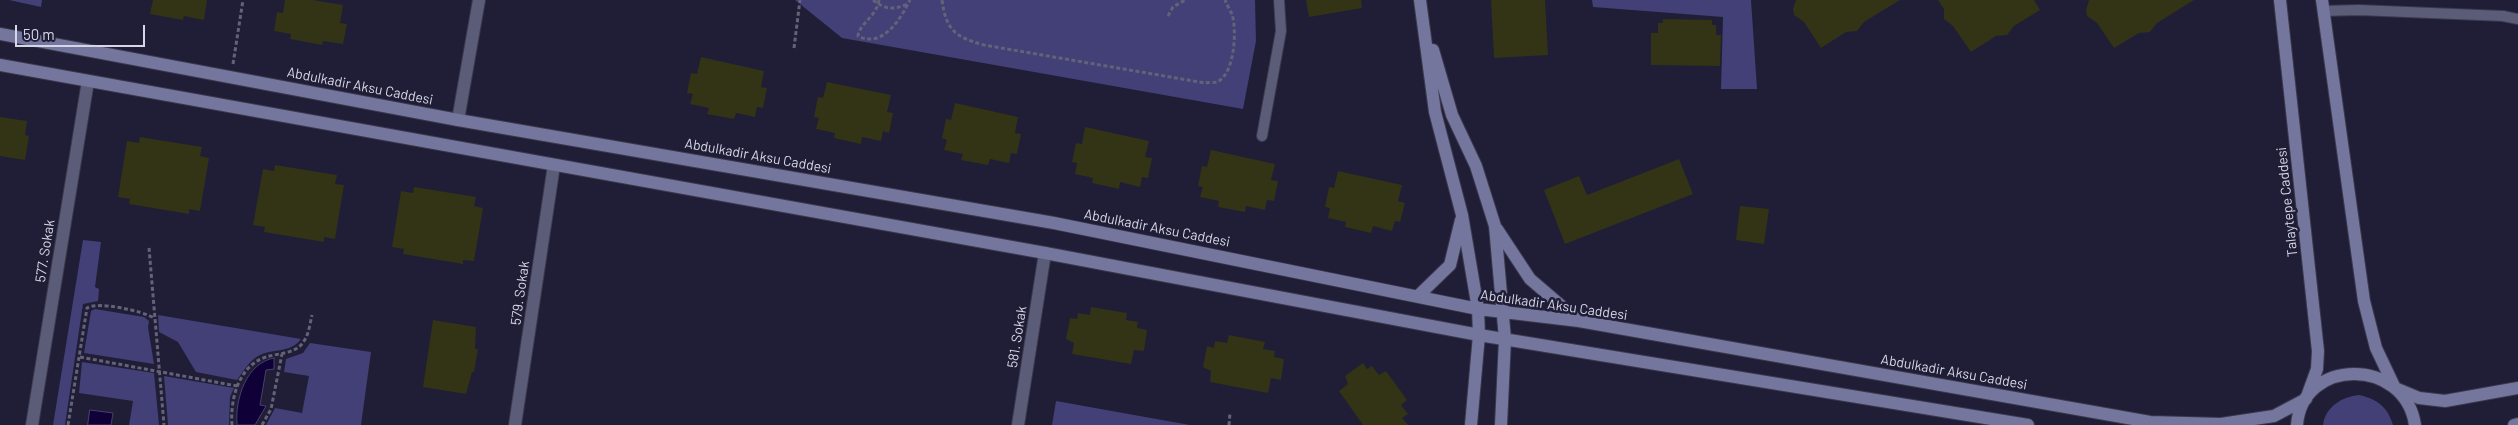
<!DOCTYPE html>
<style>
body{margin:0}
#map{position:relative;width:2518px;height:425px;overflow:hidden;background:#1f1e36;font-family:Barlow,sans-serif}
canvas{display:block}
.scale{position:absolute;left:15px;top:25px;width:130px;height:22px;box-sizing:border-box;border:2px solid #d6d6e7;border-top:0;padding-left:6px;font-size:15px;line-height:18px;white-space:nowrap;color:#d6d6e7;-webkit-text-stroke:4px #1f1e36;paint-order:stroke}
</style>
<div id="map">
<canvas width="2518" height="425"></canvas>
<div class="scale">50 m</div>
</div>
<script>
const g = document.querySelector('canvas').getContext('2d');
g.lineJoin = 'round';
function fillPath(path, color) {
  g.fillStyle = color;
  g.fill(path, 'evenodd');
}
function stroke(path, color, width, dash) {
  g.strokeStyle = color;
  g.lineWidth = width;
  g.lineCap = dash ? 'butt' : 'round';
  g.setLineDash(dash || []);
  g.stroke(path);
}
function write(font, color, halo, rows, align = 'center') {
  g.font = font + ' Barlow,sans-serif';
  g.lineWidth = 5;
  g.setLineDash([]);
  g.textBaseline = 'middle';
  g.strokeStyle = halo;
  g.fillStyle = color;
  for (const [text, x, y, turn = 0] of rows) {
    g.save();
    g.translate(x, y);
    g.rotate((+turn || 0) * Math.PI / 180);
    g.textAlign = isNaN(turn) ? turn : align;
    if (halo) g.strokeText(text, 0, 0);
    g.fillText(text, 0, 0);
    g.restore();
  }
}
const green = new Path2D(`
 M9,0H42L41,7Z
 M795,0H1255L1256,41L1243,109L842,38Z
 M1592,0H1751L1757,89H1721L1723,17L1593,7Z
 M83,240L101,242L95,287L99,289L98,301L83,304L65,425H53Z
 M95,309L144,317L149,321L148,327L154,364L84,353L91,311Z
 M158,315L301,339C290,354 272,348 258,356C249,361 243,372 237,380L196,372L178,342L159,332Z
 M310,343L371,352L361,425H266L275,408L302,413L309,376L284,372L286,359L303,353Z
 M82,362L154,373L159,425H129L133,401L79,393Z
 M164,376L234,388L230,397L229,425H168Z
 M2359,395C2377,399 2388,407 2393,425H2323C2326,406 2342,397 2359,395Z
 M1056,401L1190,425H1052Z`);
const water = new Path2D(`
 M274,358V369L266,370L260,405L266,406L255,425H237C235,399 246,363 274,358Z
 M90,410L113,413L111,425H88Z`);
const building = new Path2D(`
 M153,0H207L204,20L184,16L183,20L150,14Z
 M285,0H313L343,5L340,23L347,24L343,44L323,41L322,45L290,39L291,34L274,31L277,12L283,13Z
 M1306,0H1361L1362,8L1309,17Z
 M1491,0H1545L1548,55L1494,58Z
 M1796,0H1900L1864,22L1857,31L1846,32L1821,48L1804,22L1794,15L1793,9Z
 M1938,0H2034L2040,10L2014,26L2007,35L1996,36L1971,52L1953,26L1944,19V9Z
 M2089,0H2194L2157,23L2150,32L2139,33L2114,48L2097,23L2087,16L2086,10Z
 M1663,19L1712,20V25H1716V35H1721L1720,66L1651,65V33H1658V23H1663Z
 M701,57L764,71L761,87L767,88L763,108L757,107L755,117L736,113L734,119L707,114L709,108L690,104L693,94L687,93L691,73L697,74Z
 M827,82L891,95L887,112L893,113L889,133L883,131L881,141L862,137L861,144L834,138L835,133L816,129L819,118L814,117L818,97L823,98Z
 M955,103L1018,117L1015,133L1021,134L1017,154L1011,153L1009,163L990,159L988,165L961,160L963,154L944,150L947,140L942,138L946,119L951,120Z
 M0,117L27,121L25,135L29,136L25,160L0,156Z
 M1085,127L1149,141L1145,157L1152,158L1148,178L1142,177L1140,187L1120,182L1119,189L1092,183L1093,178L1075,174L1077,163L1072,162L1076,143L1082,144Z
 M140,137L202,147L200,156L209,158L200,211L189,209V214L129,204L130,199L118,197L127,141L139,143Z
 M1211,150L1275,164L1271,180L1278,181L1274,201L1267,200L1265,210L1246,206L1245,212L1218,207L1219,201L1200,197L1203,187L1198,186L1202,166L1207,167Z
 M1679,159L1693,194L1565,244L1544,190L1579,176L1587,195Z
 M275,165L337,175L335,184L344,185L335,239L324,237V242L264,232L265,227L253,225L263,169L274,171Z
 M1338,171L1402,185L1398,201L1405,203L1400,222L1395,221L1392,231L1373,226L1371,233L1345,227L1346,222L1328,218L1330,208L1325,207L1329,187L1334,188Z
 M414,187L476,197L474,206L483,208L474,261L463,260V264L403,254L404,249L392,247L401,191L413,193Z
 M1740,206L1769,209L1764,244L1736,240Z
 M1091,307L1127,313L1126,320L1138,322L1137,328L1147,330L1144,351L1134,350L1131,364L1072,354L1074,343L1066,339L1070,318L1077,319L1078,313L1090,315Z
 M433,320L476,327L475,349H478L474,372H472L466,394L423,387Z
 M1229,335L1265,342L1263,349L1275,351L1274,357L1284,359L1281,380L1271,378L1268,393L1210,382L1211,371L1203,367L1207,346L1214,348L1215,341L1227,343Z
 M1363,363L1367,369L1372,366L1379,375L1386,371L1407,400L1401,405L1408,414L1402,418L1408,425H1363L1339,391L1348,384L1345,376Z`);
const path = new Path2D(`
 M873,0C886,10 893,10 908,4
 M879,0C877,16 859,24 858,36C883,49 901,18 910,0
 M942,0C946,30 955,37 984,45L1205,83C1208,82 1214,83 1217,82C1235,74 1237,30 1232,14C1230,10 1227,5 1225,0
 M1168,16L1173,7L1185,0
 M794,48L800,0
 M233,64L243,0
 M149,248L164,425
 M80,357L237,386
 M68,425L87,308C98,301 143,311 154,318
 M232,425C230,400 238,366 266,357C278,353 297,354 304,341C309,334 310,323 312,315
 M262,425L271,409L282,354
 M1229,425L1230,413`);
const lane = new Path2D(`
 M2323,11L2359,10L2503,16L2518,19
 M1262,136L1281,31L1279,0`);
const street = new Path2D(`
 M458,120L479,0
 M32,425L88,81
 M515,425L554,165
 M1018,425L1045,253`);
const secondary = new Path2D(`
 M1420,0L1435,112L1462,215L1478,309L1479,335L1471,425
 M2322,0L2364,301L2376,348L2395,388L2419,398L2445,401L2518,388
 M0,34L458,120L1054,223L1478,309L1579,321L2150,422L2221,424L2274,416L2306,399L2317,369L2318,351L2280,0
 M1433,50L1452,115L1476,166L1495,226L1505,339L1501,425
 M0,65L1045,253L1479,335L2028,425
 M1497,229L1530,279L1579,321
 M1418,296L1450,265L1461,220
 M2297,425C2302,357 2405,357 2415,425
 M2514,425L2518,424`);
const streetNames = [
 ["Abdulkadir Aksu Caddesi",360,86,11],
 ["Abdulkadir Aksu Caddesi",758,156,10],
 ["Talaytepe Caddesi",2287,202,-96],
 ["Abdulkadir Aksu Caddesi",1157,228,11],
 ["577. Sokak",45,251,-81],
 ["579. Sokak",520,293,-82],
 ["Abdulkadir Aksu Caddesi",1554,305,8],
 ["581. Sokak",1017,337,-81],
 ["Abdulkadir Aksu Caddesi",1954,372,10]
];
fillPath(green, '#433f77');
fillPath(water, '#0f0037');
stroke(water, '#4b406c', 1);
fillPath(building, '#333316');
stroke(lane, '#3a394d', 12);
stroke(street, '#3a394d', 14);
stroke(secondary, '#3a394d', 14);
stroke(path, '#636278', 3, [4, 2.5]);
stroke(lane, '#5b5c78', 10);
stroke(street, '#5b5c78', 12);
stroke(secondary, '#75769d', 12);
write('14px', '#d6d6e7', '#1f1e36', streetNames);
</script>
